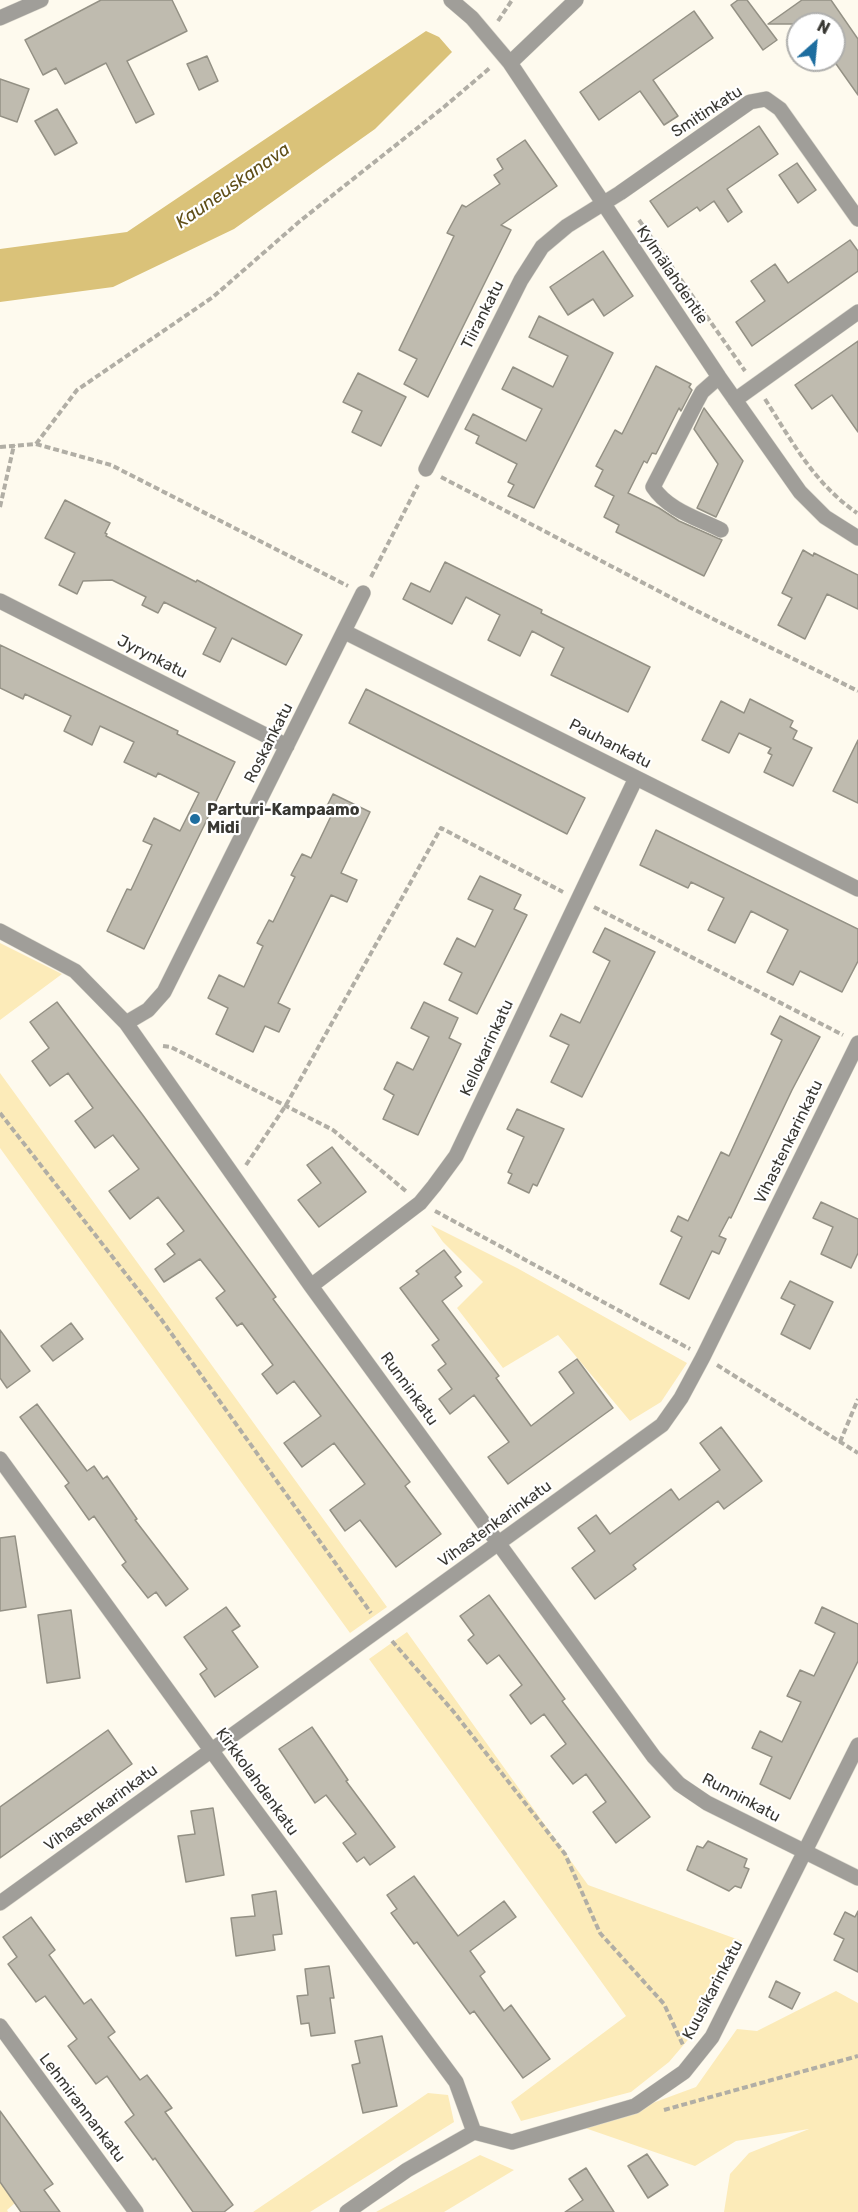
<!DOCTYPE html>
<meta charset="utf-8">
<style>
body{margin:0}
#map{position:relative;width:858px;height:2212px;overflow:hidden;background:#fefaee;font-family:Rubik,sans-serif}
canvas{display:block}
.north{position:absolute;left:786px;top:12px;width:60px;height:60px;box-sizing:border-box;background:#fff;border:2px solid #afafad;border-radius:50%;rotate:27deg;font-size:16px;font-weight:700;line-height:24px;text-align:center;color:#383732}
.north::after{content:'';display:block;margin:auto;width:21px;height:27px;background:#1d6d9f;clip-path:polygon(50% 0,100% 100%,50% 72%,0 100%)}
</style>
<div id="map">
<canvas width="858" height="2212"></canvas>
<div class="north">N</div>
</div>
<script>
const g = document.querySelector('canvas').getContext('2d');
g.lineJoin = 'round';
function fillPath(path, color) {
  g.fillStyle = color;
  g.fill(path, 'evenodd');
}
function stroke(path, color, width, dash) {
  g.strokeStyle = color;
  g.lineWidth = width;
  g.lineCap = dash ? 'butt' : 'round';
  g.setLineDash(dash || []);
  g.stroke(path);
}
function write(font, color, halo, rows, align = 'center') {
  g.font = font + ' Rubik,sans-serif';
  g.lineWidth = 4.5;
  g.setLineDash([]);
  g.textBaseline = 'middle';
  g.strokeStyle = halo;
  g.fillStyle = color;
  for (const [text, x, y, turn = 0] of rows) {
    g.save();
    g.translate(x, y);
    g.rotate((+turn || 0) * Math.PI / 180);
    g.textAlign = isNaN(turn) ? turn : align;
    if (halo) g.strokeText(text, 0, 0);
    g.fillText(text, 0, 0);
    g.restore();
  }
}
const green = new Path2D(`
 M0,943L62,974L0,1020Z
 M0,1073L387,1607L350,1633L0,1148Z
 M431,1225L517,1268L687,1363L661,1402L630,1421L558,1335L503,1368L457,1308L483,1282L443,1242Z
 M407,1632L588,1885L742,1941L704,2021L669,2062L631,2092L521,2121L511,2102L626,2016L369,1659Z
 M836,1991L858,2003V2212H724L730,2174L749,2153L809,2129L736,2141L695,2166L585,2128L696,2087L737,2029L757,2031Z
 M428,2093L448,2095L454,2122L310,2212H253Z
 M480,2155L514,2170L444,2212H376Z
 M0,2182L15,2203L7,2210L8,2212H0Z`);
const water = new Path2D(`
 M426,31L439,37L452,52L375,129L234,229L113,287L0,302V249L127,232Z`);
const building = new Path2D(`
 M101,0H172L187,31L127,61L154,114L136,123L106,63L65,84L56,68L43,75L25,40Z
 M738,0H747L777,40L763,50L731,5Z
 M802,0H831L858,39V95L834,61V24H768Z
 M694,11L713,38L653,80L678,116L664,125L640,91L599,120L580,92Z
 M207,56L218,81L199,90L187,64Z
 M0,79L29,89L17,122L0,116Z
 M57,109L77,143L55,155L35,121Z
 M759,126L778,154L727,189L742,212L728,222L714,201L700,211L697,207L668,227L650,201Z
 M525,140L557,186L501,225L511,230L428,397L404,384L417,359L399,350L454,236L447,233L462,205L466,207L500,184L494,175L503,169L497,159Z
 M797,163L816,190L798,203L779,175Z
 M850,240L858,251V271L752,346L736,322L765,301L751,281L775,264L788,283Z
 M603,251L633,296L604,316L593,299L568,315L550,287Z
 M539,316L613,353L534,508L508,496L514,485L508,482L517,464L476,443L479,436L465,429L473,414L526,441L542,409L502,389L513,367L553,387L568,356L529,337Z
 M858,341V432L832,395L812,409L795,385Z
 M656,366L691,384L689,387L692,390L681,411L679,408L656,454L652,453L647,463L644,461L628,493L659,508L679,521L722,540L704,576L616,532L619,525L604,517L614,496L595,486L603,470L596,466L615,430L622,434Z
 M358,373L406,397L381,446L352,432L362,411L343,402Z
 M704,408L743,461L716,517L697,508L718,464L694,429Z
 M65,500L110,523L105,533L107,534L106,536L196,582L197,580L302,635L286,665L232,638L220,662L203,654L216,628L164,602L158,613L142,605L146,597L112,580L83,581L77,594L59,585L75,553L45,538Z
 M803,550L813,556L814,553L858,575V609L827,594L805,639L778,625L792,598L782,593Z
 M445,562L542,610L541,613L650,667L628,712L551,675L564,648L532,631L520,656L488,640L500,615L466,597L452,624L403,599L411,583L430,592Z
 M0,645L178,731L177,734L235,762L144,949L107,931L127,889L131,890L152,845L143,841L154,818L180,831L199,793L158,773L156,777L124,762L134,742L100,726L92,745L64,731L71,716L25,694L23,699L0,688Z
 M366,689L585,798L567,834L349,723Z
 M750,699L793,721L790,727L797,731L793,739L812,748L793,786L764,772L772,755L768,753L771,748L739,733L729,753L702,740L721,701L744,713Z
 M858,740V803L833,791Z
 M333,794L370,812L341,873L357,880L347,902L331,895L278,1003L290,1009L279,1032L265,1026L253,1052L216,1034L228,1008L208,998L219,975L244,987L263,946L257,943L269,920L273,922L295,877L291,875L302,854L311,858L331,816L324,812Z
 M656,830L858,929V961L842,992L800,971L793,985L767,972L788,930L751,911L735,943L708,930L724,898L691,882L688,888L640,865Z
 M480,876L521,895L514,909L527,915L477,1014L449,1000L462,973L444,964L457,938L475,947L493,910L468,899Z
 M605,928L655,952L582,1097L551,1082L569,1045L550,1036L561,1014L580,1023L610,961L593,952Z
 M57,1002L142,1114L276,1297L273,1299L410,1482L405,1486L441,1534L396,1567L360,1520L345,1531L330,1510L365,1484L334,1443L302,1467L284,1443L321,1416L294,1381L277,1394L262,1374L273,1365L242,1323L237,1326L216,1298L225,1291L200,1259L164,1282L155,1269L175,1254L167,1244L184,1231L158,1197L130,1219L109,1191L139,1169L113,1135L95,1148L75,1121L93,1108L68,1073L50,1086L32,1061L49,1048L30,1022Z
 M424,1002L458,1018L449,1038L461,1044L418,1135L383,1119L394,1095L384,1089L397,1062L413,1070L429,1037L411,1028Z
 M780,1016L820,1037L792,1090L731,1218L729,1217L719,1236L726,1239L719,1254L712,1251L689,1299L660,1284L682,1237L671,1231L678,1216L688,1221L721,1152L729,1156L782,1040L771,1034Z
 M517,1109L564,1129L537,1186L533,1184L529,1193L508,1183L512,1174L508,1172L524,1137L507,1129Z
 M332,1147L366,1192L319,1227L298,1200L321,1183L307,1165Z
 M821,1202L858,1219V1253L851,1268L821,1254L833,1227L813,1218Z
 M444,1250L461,1272L455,1277L462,1286L442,1301L499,1376L496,1378L531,1426L574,1393L559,1372L577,1359L613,1408L508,1484L488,1457L509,1442L474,1395L450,1414L439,1399L452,1389L438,1370L446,1364L432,1345L439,1340L400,1288L419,1274L416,1271Z
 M790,1281L833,1302L810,1349L781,1334L795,1305L781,1298Z
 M71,1323L83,1339L53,1361L41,1346Z
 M0,1330L30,1371L7,1388L0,1378Z
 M37,1404L87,1471L94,1466L103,1479L107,1476L137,1519L135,1520L188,1589L166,1606L156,1592L148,1598L122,1565L126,1562L94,1516L89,1520L65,1486L69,1483L20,1417Z
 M721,1427L762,1481L724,1509L718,1501L633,1565L636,1569L595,1599L572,1568L595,1551L578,1528L596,1515L610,1534L671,1489L679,1500L720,1470L700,1443Z
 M15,1536L26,1607L0,1611V1538Z
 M489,1595L565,1699L562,1701L650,1817L616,1843L593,1812L606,1802L586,1774L573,1784L551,1756L566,1744L544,1714L531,1724L510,1695L522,1685L499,1655L487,1664L468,1640L474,1635L460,1616Z
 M226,1607L240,1626L232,1631L258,1667L215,1697L200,1674L207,1669L184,1637Z
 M822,1607L858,1624V1661L790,1799L760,1784L772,1757L752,1748L760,1731L782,1742L801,1702L787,1696L800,1670L814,1676L835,1633L815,1623Z
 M71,1610L80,1678L47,1683L38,1615Z
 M312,1727L348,1780L346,1781L395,1847L370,1865L364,1857L357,1862L343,1843L356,1834L326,1795L315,1803L279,1749Z
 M108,1730L132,1764L0,1858V1807Z
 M213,1808L224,1875L186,1882L178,1836L195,1834L191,1811Z
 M708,1841L747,1859L744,1867L749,1869L741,1888L735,1886L729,1891L687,1870L697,1846L703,1848Z
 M414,1876L458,1936L504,1901L516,1917L470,1951L485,1972L480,1976L504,2011L511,2005L550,2059L523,2078L474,2011L470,2014L417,1942L414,1944L391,1913L397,1909L387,1895Z
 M276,1891L282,1934L273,1935L275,1950L236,1956L231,1918L255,1916L252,1895Z
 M858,1911V1972L834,1960L844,1939L834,1934L845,1912L855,1917Z
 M31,1917L55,1950L49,1955L84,2004L91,1999L115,2032L108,2037L140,2080L147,2075L172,2108L165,2112L233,2205L224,2212H193L155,2158L153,2160L125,2122L134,2115L107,2076L96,2084L68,2046L77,2039L45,1996L36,2002L8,1964L17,1957L3,1937Z
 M329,1966L334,1998H330L335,2033L311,2036L309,2023L301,2024L297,1996L308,1995L305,1969Z
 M776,1981L800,1993L792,2009L769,1997Z
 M382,2036L397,2106L363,2113L352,2065L360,2063L355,2041Z
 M0,2111L53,2184L44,2190L60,2212H21L0,2182Z
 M647,2154L668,2185L648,2198L628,2166Z
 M586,2168L614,2212H565L583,2200L569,2179Z`);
const path = new Path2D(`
 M498,21L512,0
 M639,220L745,371
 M765,399C793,443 814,483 857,513
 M36,444L77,390L213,297L300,221L444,107L491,67
 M0,447L36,444L111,465L348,586
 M441,477L695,610L858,691
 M0,507L14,445
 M371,577L418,485
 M594,907L843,1035
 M163,1046L171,1047L333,1130L407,1192
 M0,1113L161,1319L371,1613
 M246,1165L286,1105L441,828L563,892
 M435,1211L690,1349
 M717,1365L858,1453
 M840,1442L858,1399
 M392,1641L453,1711L565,1854L600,1933L664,2004L683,2045
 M664,2110L858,2056`);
const minor = new Path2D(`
 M451,0L472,18L510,63L719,377L800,492L825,517L858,538
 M0,18L41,0
 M510,63L576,0
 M719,377L702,392L696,403L653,487C668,510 697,518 721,530
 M735,400L858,312
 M426,469L521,280L542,247L567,226L620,193L750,102L766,99L780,109L858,219
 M0,601L287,746
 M345,632L858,889
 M0,931L75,971L126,1023L311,1286L654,1757L679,1784L707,1803L858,1878
 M126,1023L148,1010L164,992L363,593
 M311,1286L420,1203L434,1186L456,1156L636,778
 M0,1459L235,1783L456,2082L474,2132
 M0,1903L662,1425L681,1398L703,1357L858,1043
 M0,2026L136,2212
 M347,2212L407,2170L474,2132L512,2142L635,2106L684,2072L712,2037L858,1745`);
const markers = [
 [195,819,6,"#1d6d9f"]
];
const streetNames = [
 ["Smitinkatu",707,112,-33],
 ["Kylmälahdentie",672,275,56],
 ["Tiirankatu",483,315,-63],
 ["Jyrynkatu",152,657,27],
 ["Roskankatu",269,743,-63],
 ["Pauhankatu",610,744,27],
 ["Kellokarinkatu",487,1048,-65],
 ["Vihastenkarinkatu",789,1142,-64],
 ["Runninkatu",409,1389,54],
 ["Vihastenkarinkatu",495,1524,-36],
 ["Kirkkolahdenkatu",257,1782,54],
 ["Runninkatu",741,1798,28],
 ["Vihastenkarinkatu",101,1808,-36],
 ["Kuusikarinkatu",713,1990,-62],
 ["Lehmirannankatu",82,2108,53]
];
const poiNames = [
 ["Parturi-Kampaamo",207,810],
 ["Midi",207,828]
];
const waterNames = [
 ["Kauneuskanava",233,186,-35]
];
fillPath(green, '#fcebb9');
fillPath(water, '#dac279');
fillPath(building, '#bfbbaf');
stroke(building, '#949185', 1.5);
stroke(minor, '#dad7cc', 16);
stroke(path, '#b1aea5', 4, [6, 3]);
stroke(minor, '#a09e99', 15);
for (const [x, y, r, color] of markers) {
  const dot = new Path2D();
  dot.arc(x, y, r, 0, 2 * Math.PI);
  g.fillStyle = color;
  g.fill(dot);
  stroke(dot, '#fff', 2);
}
write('16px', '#383732', '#fff', streetNames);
write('bold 16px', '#383732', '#fff', poiNames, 'left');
write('italic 18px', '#5f4e17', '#fff', waterNames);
</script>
